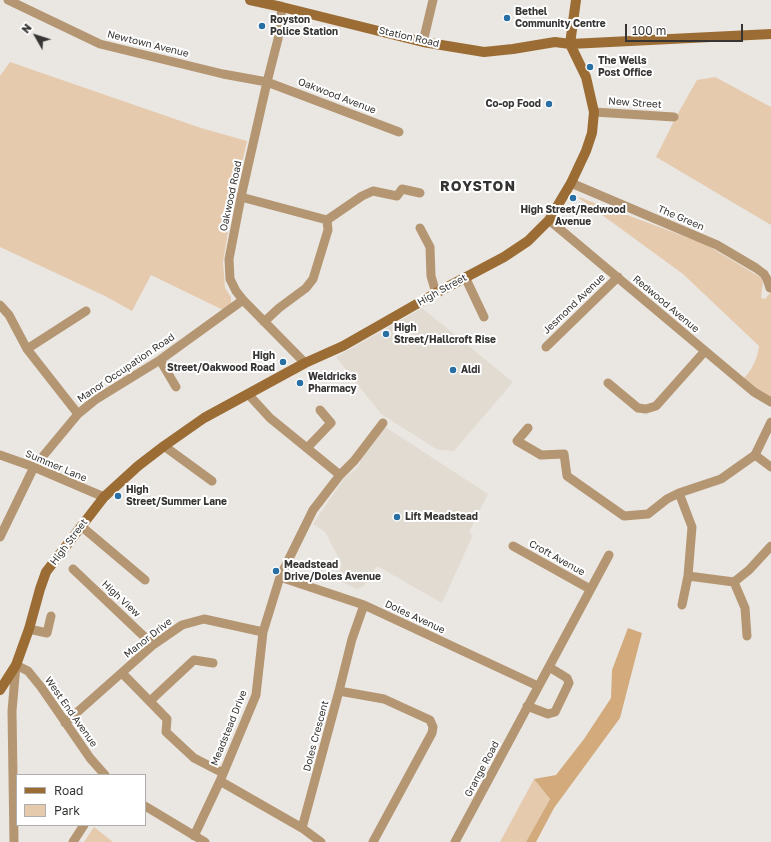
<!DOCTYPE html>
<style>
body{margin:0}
#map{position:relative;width:771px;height:842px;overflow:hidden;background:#eae7e3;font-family:"Golos Text",sans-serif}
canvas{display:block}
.legend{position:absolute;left:16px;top:774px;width:130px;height:52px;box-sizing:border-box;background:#fff;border:1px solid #afaead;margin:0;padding:5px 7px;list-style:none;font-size:12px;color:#363533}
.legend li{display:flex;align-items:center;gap:8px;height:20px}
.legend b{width:20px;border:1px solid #afaead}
.north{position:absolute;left:16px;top:16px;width:40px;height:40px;-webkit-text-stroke:3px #fff;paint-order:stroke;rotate:309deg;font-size:11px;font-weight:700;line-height:16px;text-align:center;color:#363533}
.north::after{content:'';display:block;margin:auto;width:14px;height:18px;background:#363533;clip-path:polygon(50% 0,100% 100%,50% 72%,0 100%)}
.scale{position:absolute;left:625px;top:24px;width:118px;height:18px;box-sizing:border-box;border:2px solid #363533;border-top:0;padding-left:5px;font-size:12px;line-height:14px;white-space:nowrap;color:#363533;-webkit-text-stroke:3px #fff;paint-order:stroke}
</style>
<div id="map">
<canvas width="771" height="842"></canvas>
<ul class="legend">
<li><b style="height:5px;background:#9b6d35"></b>Road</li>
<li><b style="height:11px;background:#e5caad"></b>Park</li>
</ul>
<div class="north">N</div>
<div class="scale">100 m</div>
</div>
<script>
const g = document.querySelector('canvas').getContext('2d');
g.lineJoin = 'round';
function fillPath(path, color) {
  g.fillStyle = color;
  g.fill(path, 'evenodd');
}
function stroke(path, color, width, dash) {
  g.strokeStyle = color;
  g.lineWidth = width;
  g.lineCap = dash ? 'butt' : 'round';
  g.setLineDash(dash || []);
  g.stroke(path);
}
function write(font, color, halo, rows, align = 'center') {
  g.font = font + ' "Golos Text",sans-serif';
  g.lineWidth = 4;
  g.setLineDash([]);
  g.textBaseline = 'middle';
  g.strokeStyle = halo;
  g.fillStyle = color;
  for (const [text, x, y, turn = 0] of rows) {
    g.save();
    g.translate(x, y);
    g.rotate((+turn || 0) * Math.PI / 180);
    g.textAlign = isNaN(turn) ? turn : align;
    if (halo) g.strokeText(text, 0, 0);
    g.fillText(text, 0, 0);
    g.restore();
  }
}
const built = new Path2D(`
 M422,308L513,382L454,451L438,450L381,414L336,357Z
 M384,428H387L488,494L469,532L473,535L442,603L377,566L363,587L356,589L342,582L339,573L342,564L325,532L313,524L345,477L357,468L360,463V459Z`);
const green = new Path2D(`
 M10,62L201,128L247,141L233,202L223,262L225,288L231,297V303L223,310L151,275L132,311L105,296L0,247V76Z
 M715,77L771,107V225L656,157L677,115L697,80Z
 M576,196L705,244L760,277L763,281L761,298L765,299L771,292V398L742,380C751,372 758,358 759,346L683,274Z
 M534,779L550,799L526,842H500Z
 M94,827L113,842H84Z`);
const forest = new Path2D(`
 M628,628L642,633L620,718L554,808L536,842H526L550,799L534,779L556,775L584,739L611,698L612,670Z`);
const street = new Path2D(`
 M8,0L100,44L223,74L267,82L399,132
 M282,7L278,39L267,82L241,197L229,259L230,279L236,291L243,300L305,363
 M423,42L433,0
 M594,112L674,117
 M571,183L717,245L756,268L764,274L767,279L770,288
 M241,197L327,220L362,196L373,191L397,196L402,189L420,193
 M549,220L754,392L771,402
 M420,228L430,247L431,276L436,293
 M465,277L484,317
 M0,305L9,315L27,349L78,414
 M264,322L279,308L306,288L313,279L328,230L327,220
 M546,347L618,277
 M27,349L86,311
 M160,360L176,387
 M608,383L638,408L646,409L656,406L705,351
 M528,428L517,441L541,455L564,454L567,476L624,516L648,514L667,499L679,493L721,479L755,455L771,422
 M164,446L212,481
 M307,448L331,423L320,410
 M0,455L34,467L104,497
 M755,455L771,467
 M340,475L354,461L383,423
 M679,493L692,527L688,576L682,605
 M81,526L145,580
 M0,537L34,467L78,414L95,400L160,360L243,300
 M513,546L590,589
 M73,569L153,645
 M688,576L734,582L749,570L771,546
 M280,577L364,605L538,686
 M734,582L745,608L747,636
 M29,629L47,633L51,616
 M122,673L167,719L166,732L194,758L223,773
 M339,691L352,639L364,605
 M150,701L194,660L213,663
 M527,706L548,714L555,712L569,683L567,678L549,667
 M65,723L153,645L182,625L204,619L263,632
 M220,781L302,828L321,842
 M145,806L205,842
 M302,828L339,691L384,699L430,720L433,727L432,733L373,842
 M194,836L220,781L256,695L263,632L280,577L313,510L340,475L270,418L248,394
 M14,842L12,711L16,665L28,671L41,687L90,758L105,775
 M73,842L84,825
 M455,842L609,555`);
const secondary = new Path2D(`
 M250,0L282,7L423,42L484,52L513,49L555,42L570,44L771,34
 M570,44L576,0
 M0,690L16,665L29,629L40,589L46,572L104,497L138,466L164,446L204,418L305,363L343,346L436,293L504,257L528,241L549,220L571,183L586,151L592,133L594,112L586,77L570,44`);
const markers = [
 [507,18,4,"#2870a4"],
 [262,26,4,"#2870a4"],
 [590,67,4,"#2870a4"],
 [549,104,4,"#2870a4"],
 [573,198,4,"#2870a4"],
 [386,334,4,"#2870a4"],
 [283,362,4,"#2870a4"],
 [453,370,4,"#2870a4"],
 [300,383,4,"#2870a4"],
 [118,496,4,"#2870a4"],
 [397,517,4,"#2870a4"],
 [276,571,4,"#2870a4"]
];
const poiNames = [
 ["Bethel",515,12],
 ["Community Centre",515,24],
 ["Royston",270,20],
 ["Police Station",270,32],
 ["The Wells",598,61],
 ["Post Office",598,73],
 ["Co-op Food",541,104,"right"],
 ["High Street/Redwood",573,210,"center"],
 ["Avenue",573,222,"center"],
 ["High",394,328],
 ["Street/Hallcroft Rise",394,340],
 ["High",275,356,"right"],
 ["Street/Oakwood Road",275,368,"right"],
 ["Aldi",461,370],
 ["Weldricks",308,377],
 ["Pharmacy",308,389],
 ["High",126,490],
 ["Street/Summer Lane",126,502],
 ["Lift Meadstead",405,517],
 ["Meadstead",284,565],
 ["Drive/Doles Avenue",284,577]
];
const streetNames = [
 ["Station Road",409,37,13],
 ["Newtown Avenue",148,44,14],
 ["Oakwood Avenue",337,96,21],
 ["New Street",635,103,4],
 ["Oakwood Road",231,196,-78],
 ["The Green",681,218,23],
 ["High Street",442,290,-29],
 ["Jesmond Avenue",574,304,-44],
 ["Redwood Avenue",666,304,40],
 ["Manor Occupation Road",126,368,-34],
 ["Summer Lane",56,466,23],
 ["High Street",69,542,-53],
 ["Croft Avenue",557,558,29],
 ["High View",121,599,43],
 ["Doles Avenue",415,617,25],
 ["Manor Drive",148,638,-38],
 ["West End Avenue",71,712,55],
 ["Meadstead Drive",229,728,-68],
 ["Doles Crescent",316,736,-75],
 ["Grange Road",482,769,-62]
];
const districtNames = [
 ["ROYSTON",478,187]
];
fillPath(built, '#e2dbd1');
fillPath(green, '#e5caad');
fillPath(forest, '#d2aa7c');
stroke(street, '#b59672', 9);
stroke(secondary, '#9b6d35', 10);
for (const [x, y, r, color] of markers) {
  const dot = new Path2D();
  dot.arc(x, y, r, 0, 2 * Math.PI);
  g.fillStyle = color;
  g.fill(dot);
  stroke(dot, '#fff', 1.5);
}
write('bold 10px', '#363533', '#fff', poiNames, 'left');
write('10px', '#363533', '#fff', streetNames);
g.letterSpacing = '1px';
write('bold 14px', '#363533', '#fff', districtNames);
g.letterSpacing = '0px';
</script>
